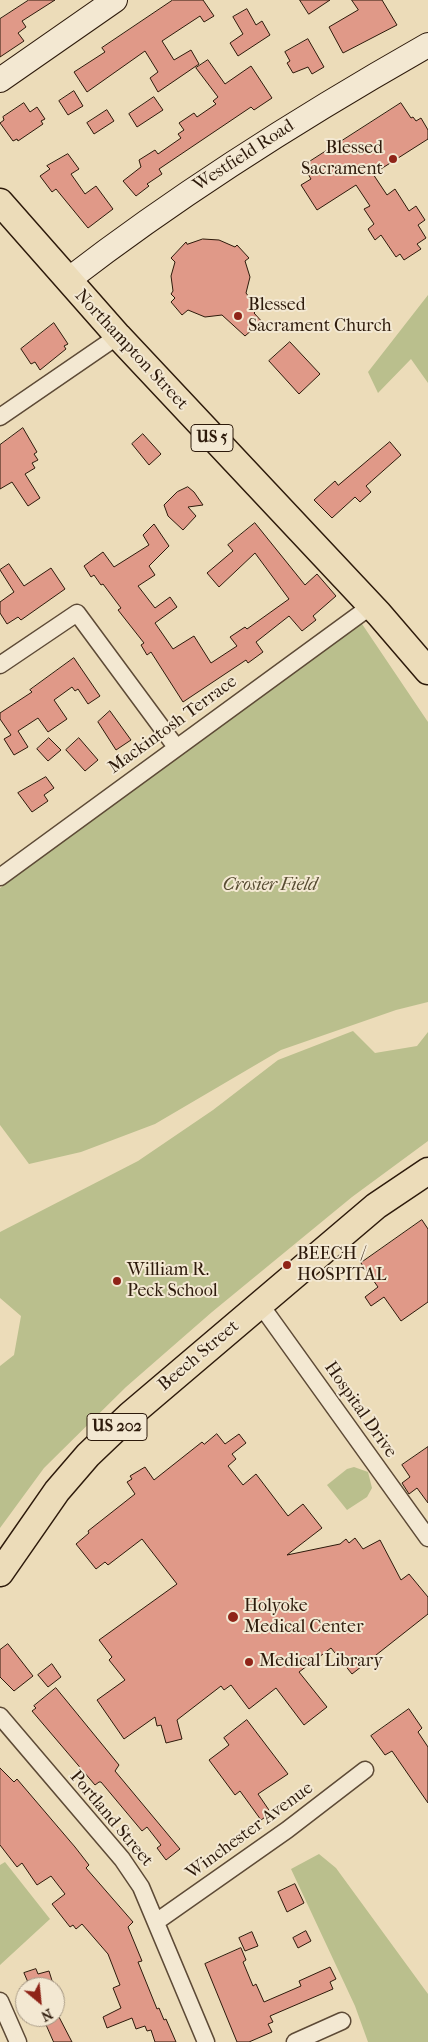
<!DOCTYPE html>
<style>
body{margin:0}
#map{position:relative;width:428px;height:2042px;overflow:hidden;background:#ecdcb9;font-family:"IM FELL French Canon",serif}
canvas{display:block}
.north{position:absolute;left:15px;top:1977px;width:50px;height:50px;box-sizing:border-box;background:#f3e8d2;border:1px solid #a49682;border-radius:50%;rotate:152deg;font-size:14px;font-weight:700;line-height:20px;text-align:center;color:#2d1a0b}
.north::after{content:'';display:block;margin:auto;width:18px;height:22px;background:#8f2418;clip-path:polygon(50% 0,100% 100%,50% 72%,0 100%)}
</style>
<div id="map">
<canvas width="428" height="2042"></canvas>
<div class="north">N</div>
</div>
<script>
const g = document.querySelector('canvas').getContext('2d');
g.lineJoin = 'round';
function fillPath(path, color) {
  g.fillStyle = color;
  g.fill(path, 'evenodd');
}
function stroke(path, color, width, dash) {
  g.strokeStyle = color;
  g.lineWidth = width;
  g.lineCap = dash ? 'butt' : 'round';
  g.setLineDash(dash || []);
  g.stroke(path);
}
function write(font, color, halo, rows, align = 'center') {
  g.font = font + ' "IM FELL French Canon",serif';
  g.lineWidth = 4;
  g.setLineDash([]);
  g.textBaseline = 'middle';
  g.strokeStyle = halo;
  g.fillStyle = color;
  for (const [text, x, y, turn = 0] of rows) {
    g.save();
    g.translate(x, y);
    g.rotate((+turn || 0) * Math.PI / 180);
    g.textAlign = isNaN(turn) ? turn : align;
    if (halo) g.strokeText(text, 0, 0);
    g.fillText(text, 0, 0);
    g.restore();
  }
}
const green = new Path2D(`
 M428,295V383L411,359L378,393L368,372Z
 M360,621L428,722V1002L396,1010L281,1050L155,1124L81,1152L29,1164L0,1125V888Z
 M353,1031L375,1053L417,1046L428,1032V1141L352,1197L212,1312L126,1387L44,1468L0,1528V1366L14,1355L21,1316L0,1298V1232L138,1161L213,1110L278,1060Z
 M354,1467L368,1472L372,1488L367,1497L347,1510L327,1485L347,1469Z
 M319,1854L336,1868L428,1994V2042H368L355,2006L291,1869Z
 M5,1862L50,1919L0,1965V1865Z`);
const building = new Path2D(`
 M29,0H55L22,21L26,27L18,33L24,41L0,57V19Z
 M173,0H203L214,16L204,22L200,16L162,41L174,60L191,50L199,64L158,92L150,78L158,72L145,51L87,92L74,72L105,52L102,48Z
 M300,0H330L309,14Z
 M352,0H382L397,25L343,53L329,27L358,10Z
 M247,9L256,25L262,21L270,35L238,56L230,43L243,34L233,17Z
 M308,39L324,67L312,74L308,67L293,73L287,63L290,61L285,52Z
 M208,60L225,84L251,66L272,98L254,110L251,107L159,169L162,174L147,184L149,186L136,196L123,181L141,167L139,160L155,150L158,154L181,138L178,134L184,130L179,123L194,113L197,117L216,104L213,101L218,97L196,68Z
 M74,91L83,106L68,115L59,101Z
 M154,97L163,110L137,127L129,114Z
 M24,103L30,112L37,107L45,119L41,121L43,124L18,141L17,139L13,141L0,123L4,120L3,117Z
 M401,103L411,118L413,117L416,121L421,118L428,130V139L373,174L387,195L395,189L409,211L416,206L425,220L418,225L426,238L417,244L421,249L404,260L400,254L396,257L381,235L375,240L368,229L374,224L364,209L370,206L356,185L317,210L301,185L311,179L303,166Z
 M107,110L114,121L94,134L87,123Z
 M68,154L79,169L71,174L85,194L96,186L113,209L88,228L56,189L52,192L40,176L50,169L47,166Z
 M203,239L219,240L235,247L237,245L249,258L245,261L250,277L246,293L258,309L254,313L264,324L255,331L253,329L245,336L222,315L205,317L188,310L182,315L171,302L175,298L171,294L173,291L171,276L175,262L171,258L186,242L187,244Z
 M54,323L68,344L64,346L66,349L40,370L35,362L31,364L21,349Z
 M290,342L320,374L299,394L269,361Z
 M23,428L37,452L34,454L38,460L32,463L35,468L25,474L40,498L28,506L12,482L0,489V445Z
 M143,434L161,454L149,465L132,444Z
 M390,442L401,455L366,486L371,492L360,502L355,497L332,518L314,500L335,481L338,485Z
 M188,487L194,492L203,505L188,507L196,516L183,530L168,516L164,505L177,492Z
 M255,523L305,585L317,574L336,596L313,616L316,620L302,631L289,616L256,642L263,652L248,663L246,660L183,702L151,652L147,655L141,645L144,643L118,610L121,608L103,584L101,585L94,575L91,577L84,566L103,552L114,567L149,545L143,535L154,524L169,546L149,566L155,575L138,586L155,608L170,597L177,607L155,623L173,649L194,636L211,663L237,646L230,637L245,627L247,629L289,599L255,553L219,587L207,573L233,551L228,545Z
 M9,564L24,586L51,568L65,589L21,620L18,617L7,624L0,613V602L14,592L0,570Z
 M74,658L100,696L88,704L78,689L75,691L72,687L54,700L67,719L48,732L38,718L18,731L28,747L14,755L4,739L11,735L0,719V713L32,692L30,690Z
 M110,711L131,740L116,750L98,722Z
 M49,738L61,750L48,761L37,749Z
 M79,738L98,760L85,771L66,750Z
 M46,777L54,788L44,795L48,801L32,812L18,793Z
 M422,1220L428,1229V1302L401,1321L384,1297L371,1306L365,1297L378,1287L361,1263Z
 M217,1434L225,1444L239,1434L246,1443L232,1454L236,1459L228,1466L243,1485L256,1474L288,1516L303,1504L322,1528L287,1555L340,1544L346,1539L349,1543L355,1538L363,1549L380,1540L401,1580L409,1574L428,1597V1614L352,1674L331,1648L299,1672L327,1707L304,1725L276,1688L249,1709L231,1685L224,1690L221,1686L177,1720L182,1739L166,1743L161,1725L157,1726L155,1717L124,1739L97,1700L125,1680L109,1660L112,1657L99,1640L177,1584L142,1539L108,1565L105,1562L96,1569L76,1544L89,1533L88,1531L135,1494L127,1482L132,1479L130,1476L145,1467L154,1480L202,1442L204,1444Z
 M428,1447V1503L417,1488L409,1494L402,1483L410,1477L402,1465Z
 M8,1644L33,1676L14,1691L0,1677V1650Z
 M52,1664L61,1677L48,1687L38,1675Z
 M56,1688L119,1765L115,1771L180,1849L166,1860L157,1848L161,1845L147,1827L142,1831L101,1782H99L95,1785L32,1711L36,1708L34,1706Z
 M409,1709L422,1728L418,1732L428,1747V1803L392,1751L385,1755L371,1736Z
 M247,1720L288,1774L258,1794L271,1813L261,1820L240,1791L235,1795L209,1760L229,1745L224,1738Z
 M0,1768L14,1782L17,1779L75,1847L89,1865L86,1868L133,1922L128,1927L142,1961L138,1962L157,2009L159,2008L164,2020L166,2019L176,2042H155L151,2030L147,2031L145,2026L136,2029L132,2018L107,2028L103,2017L121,2008L113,1988L120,1985L108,1954L82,1924L76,1929L73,1925L70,1927L52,1904L65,1894L51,1876L37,1885L22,1863L17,1867L0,1845Z
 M295,1884L304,1903L287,1912L278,1892Z
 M306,1931L311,1941L298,1948L293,1938Z
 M252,1932L258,1946L245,1951L239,1938Z
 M241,1948L246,1960L243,1962L253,1986L256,1984L264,2002L301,1986L299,1981L330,1967L336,1979L330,1982L333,1989L270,2016L273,2022L268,2024L272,2032L249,2042H237L205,1964Z
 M36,1969L38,1974L49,1971L54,1987H30L24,1973Z
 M43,2017H59L72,2042H54Z`);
const street = new Path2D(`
 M0,417L118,336
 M0,665L77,613L176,747
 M0,877L371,606
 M260,1304L428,1538
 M0,1716L122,1859L141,1887L206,2042
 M156,1922L287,1830L365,1770
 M0,2001L18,2042
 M295,2042L342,2021`);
const secondary = new Path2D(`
 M0,80L115,0
 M68,280C182,192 303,116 428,45`);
const primary = new Path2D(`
 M0,202L118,336L379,614L428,671
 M0,1573L57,1491L88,1455L130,1415L376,1206L428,1171`);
const markers = [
 [393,159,5,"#8f2418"],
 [238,316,5,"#8f2418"],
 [287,1265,5,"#8f2418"],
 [117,1281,5,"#8f2418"],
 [233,1617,6,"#8f2418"],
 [249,1662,5,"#8f2418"]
];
const shields = [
 [212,438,42],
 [117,1427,60]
];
const shieldNames = [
 ["US 5",212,438],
 ["US 202",117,1427]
];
const poiNames = [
 ["Blessed",383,149,"right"],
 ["Sacrament",383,170,"right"],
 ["Blessed",248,306],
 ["Sacrament Church",248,327],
 ["BEECH /",297,1255],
 ["HOSPITAL",297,1276],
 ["William R.",127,1271],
 ["Peck School",127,1292],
 ["Holyoke",244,1607],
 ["Medical Center",244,1628],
 ["Medical Library",259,1662]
];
const streetNames = [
 ["Westfield Road",244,156,-33],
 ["Northampton Street",131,350,47],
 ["Mackintosh Terrace",173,725,-36],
 ["Beech Street",199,1356,-40],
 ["Hospital Drive",360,1410,55],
 ["Portland Street",111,1819,50],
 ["Winchester Avenue",250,1831,-36]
];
const parkNames = [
 ["Crosier Field",270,886]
];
fillPath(green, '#babf8d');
fillPath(building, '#e09988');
stroke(building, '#2d1a0b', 1);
stroke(street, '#5d4a36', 19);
stroke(secondary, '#2d1a0b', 26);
stroke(primary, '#2d1a0b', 29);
stroke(street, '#f3e8d2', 16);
stroke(secondary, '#f3e8d2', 24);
stroke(primary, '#ecdcb9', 26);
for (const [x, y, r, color] of markers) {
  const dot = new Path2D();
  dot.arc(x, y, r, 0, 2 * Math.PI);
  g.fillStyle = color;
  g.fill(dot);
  stroke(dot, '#f3e8d2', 2);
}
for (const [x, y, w] of shields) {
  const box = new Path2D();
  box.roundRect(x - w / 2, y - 13.5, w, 27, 4);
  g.fillStyle = '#f3e8d2';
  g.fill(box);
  stroke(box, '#2d1a0b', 1);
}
write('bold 16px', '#2d1a0b', null, shieldNames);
write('18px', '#2d1a0b', '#f3e8d2', poiNames, 'left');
write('18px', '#2d1a0b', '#f3e8d2', streetNames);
write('italic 18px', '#574c32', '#f3e8d2', parkNames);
</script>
